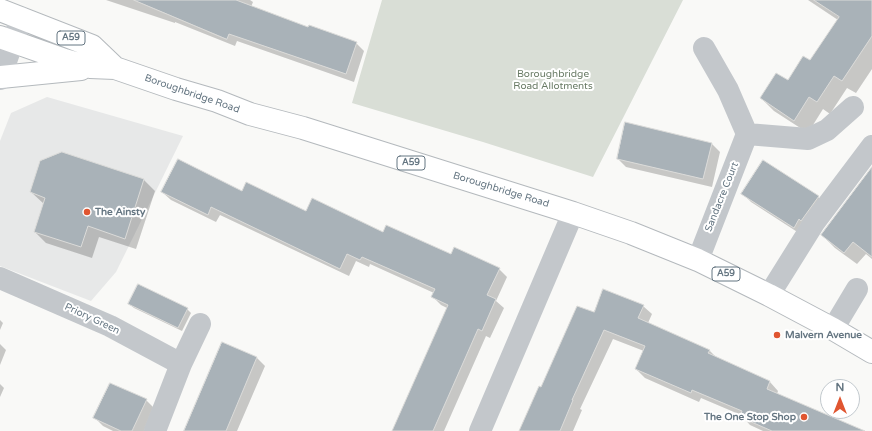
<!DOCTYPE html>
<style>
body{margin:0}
#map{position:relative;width:872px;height:431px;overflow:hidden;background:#f9f9f7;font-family:"Varela Round",sans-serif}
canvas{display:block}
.north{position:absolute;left:820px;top:379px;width:40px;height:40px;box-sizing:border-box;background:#fff;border:1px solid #c1c8cd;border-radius:50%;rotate:0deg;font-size:11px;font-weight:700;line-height:16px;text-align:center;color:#657682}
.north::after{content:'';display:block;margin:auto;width:14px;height:18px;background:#e05530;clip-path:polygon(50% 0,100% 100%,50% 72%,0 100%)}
</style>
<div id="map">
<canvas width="872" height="431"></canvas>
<div class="north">N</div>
</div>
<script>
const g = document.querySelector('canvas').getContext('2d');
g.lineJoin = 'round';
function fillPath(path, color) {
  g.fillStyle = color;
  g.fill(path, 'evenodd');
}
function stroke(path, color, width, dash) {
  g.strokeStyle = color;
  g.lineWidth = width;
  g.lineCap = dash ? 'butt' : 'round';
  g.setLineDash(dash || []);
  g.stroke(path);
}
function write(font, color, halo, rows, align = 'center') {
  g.font = font + ' "Varela Round",sans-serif';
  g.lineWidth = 4;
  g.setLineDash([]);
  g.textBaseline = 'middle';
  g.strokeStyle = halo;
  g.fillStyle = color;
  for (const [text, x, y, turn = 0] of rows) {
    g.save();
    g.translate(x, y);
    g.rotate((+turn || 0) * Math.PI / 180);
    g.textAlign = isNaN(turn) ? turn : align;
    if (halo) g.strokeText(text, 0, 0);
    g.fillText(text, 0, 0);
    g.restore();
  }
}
const built = new Path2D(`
 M47,97L183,136L116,272L91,301L0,266V141L11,113Z`);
const green = new Path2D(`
 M382,0H683L593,177L483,142L352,103Z`);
const shadow = new Path2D(`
 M106,0H250L253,2L251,7L309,28L356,43L364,51L354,82L237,41L235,46L175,22V23Z
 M808,0H872V69L856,93L847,88L830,114L823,109L808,133L774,111L761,98L788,81L810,62L838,20Z
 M712,144L720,152L712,187L626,167L618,159Z
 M62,153L144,180L155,191L136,249L99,237L92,258L46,243L35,232L44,204L31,192Z
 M872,169V259L866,254L857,264L835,248L822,235Z
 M162,192H243L306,212L383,233L451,256L499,269L507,277L496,301L504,308L490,338L486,336L444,431H393L447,308L441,305L433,297L434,293L370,264L369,267L356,261L349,276L220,215L216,222L171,200Z
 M743,194L818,197L826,205L802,235L751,202Z
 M129,304L187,309L191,313L182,331L134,308Z
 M643,306L652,314L648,323L709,350L718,359L770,382L778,391L777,394L847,431H763L750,425L741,415L701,398L699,402L645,378L636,369L644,351L613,339L580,409L582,410L573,431H521L541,388L594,313Z
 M0,320L3,323L0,330Z
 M223,343L257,358L265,366L237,431H185Z
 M0,344L6,350L0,365Z
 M0,384L4,388L0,397Z
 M146,400L154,408L144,431H113L103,426L95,418Z`);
const building = new Path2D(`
 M134,0H236L308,27L309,25L357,42L346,74L229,34L227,39Z
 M814,0H872V36L842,81L834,76L817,102L809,97L794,121L760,98L776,73L788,80L803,56L810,60L839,17Z
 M625,122L712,143L703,179L617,159Z
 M62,152L144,179L125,239L88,226L81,247L34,232L45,198L30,192L40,161Z
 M178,159L242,191L246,182L306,211L312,198L383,232L386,225L451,254L454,247L500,268L487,295L496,299L482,331L478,329L433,431H392L448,305L431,297L435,289L362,257L360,260L347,254L340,269L211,207L208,215L161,192Z
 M763,160L819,196L801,221L799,219L794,228L741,194Z
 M872,167V257L853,242L844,253L821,235Z
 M138,284L188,308L178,328L128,304Z
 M603,289L644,305L638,318L710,350L708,353L770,381L767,389L865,431H772L740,417L742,411L692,390L691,393L635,369L645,346L604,330L572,400H573L560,431H519L539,386L541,387L577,306L594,312Z
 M222,342L257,357L226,431H184Z
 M110,383L147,399L132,431H121L93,418Z`);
const minor = new Path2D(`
 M704,48L728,90L747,134L808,139L827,130L853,107
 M0,79L21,18
 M698,260L747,134
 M0,278L110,326L181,364
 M769,295L814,223L872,146
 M833,329L857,289
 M155,431L181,364L200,324
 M480,431L573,213`);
const major = new Path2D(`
 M0,10L92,46L115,68
 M0,37L65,60L90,67L115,68L176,89L217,101L250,114L303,128L573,213L631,233L698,260L769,295L833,329L872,352
 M1,77L81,69`);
const markers = [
 [87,212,4,"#e05530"],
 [777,335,4,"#e05530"],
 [804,417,4,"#e05530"]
];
const shields = [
 [71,38,28],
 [411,163,28],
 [726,274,28]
];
const shieldNames = [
 ["A59",71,38],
 ["A59",411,163],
 ["A59",726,274]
];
const parkNames = [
 ["Boroughbridge",553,74],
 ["Road Allotments",553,86]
];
const streetNames = [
 ["Boroughbridge Road",192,94,19],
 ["Boroughbridge Road",501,190,17],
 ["Sandacre Court",722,197,-68],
 ["Priory Green",92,319,25]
];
const poiNames = [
 ["The Ainsty",95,212],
 ["Malvern Avenue",785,335],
 ["The One Stop Shop",796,417,"right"]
];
fillPath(built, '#e7e8e8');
fillPath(green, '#d9ded6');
fillPath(shadow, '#0003');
fillPath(building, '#a9b2b8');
stroke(building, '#dbdbd9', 1);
stroke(major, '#b4b9bd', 24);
stroke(minor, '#c3c7cb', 22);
stroke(major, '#fff', 22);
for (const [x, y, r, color] of markers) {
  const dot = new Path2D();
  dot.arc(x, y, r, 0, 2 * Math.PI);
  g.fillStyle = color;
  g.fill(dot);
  stroke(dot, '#fff', 1.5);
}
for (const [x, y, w] of shields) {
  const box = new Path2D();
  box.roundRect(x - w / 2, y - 7, w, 14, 3);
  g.fillStyle = '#fff';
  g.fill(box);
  stroke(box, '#657682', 1);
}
write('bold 9px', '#657682', null, shieldNames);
write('10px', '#687a64', '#fff', parkNames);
write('10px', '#657682', '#fff', streetNames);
write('bold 10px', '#657682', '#fff', poiNames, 'left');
</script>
